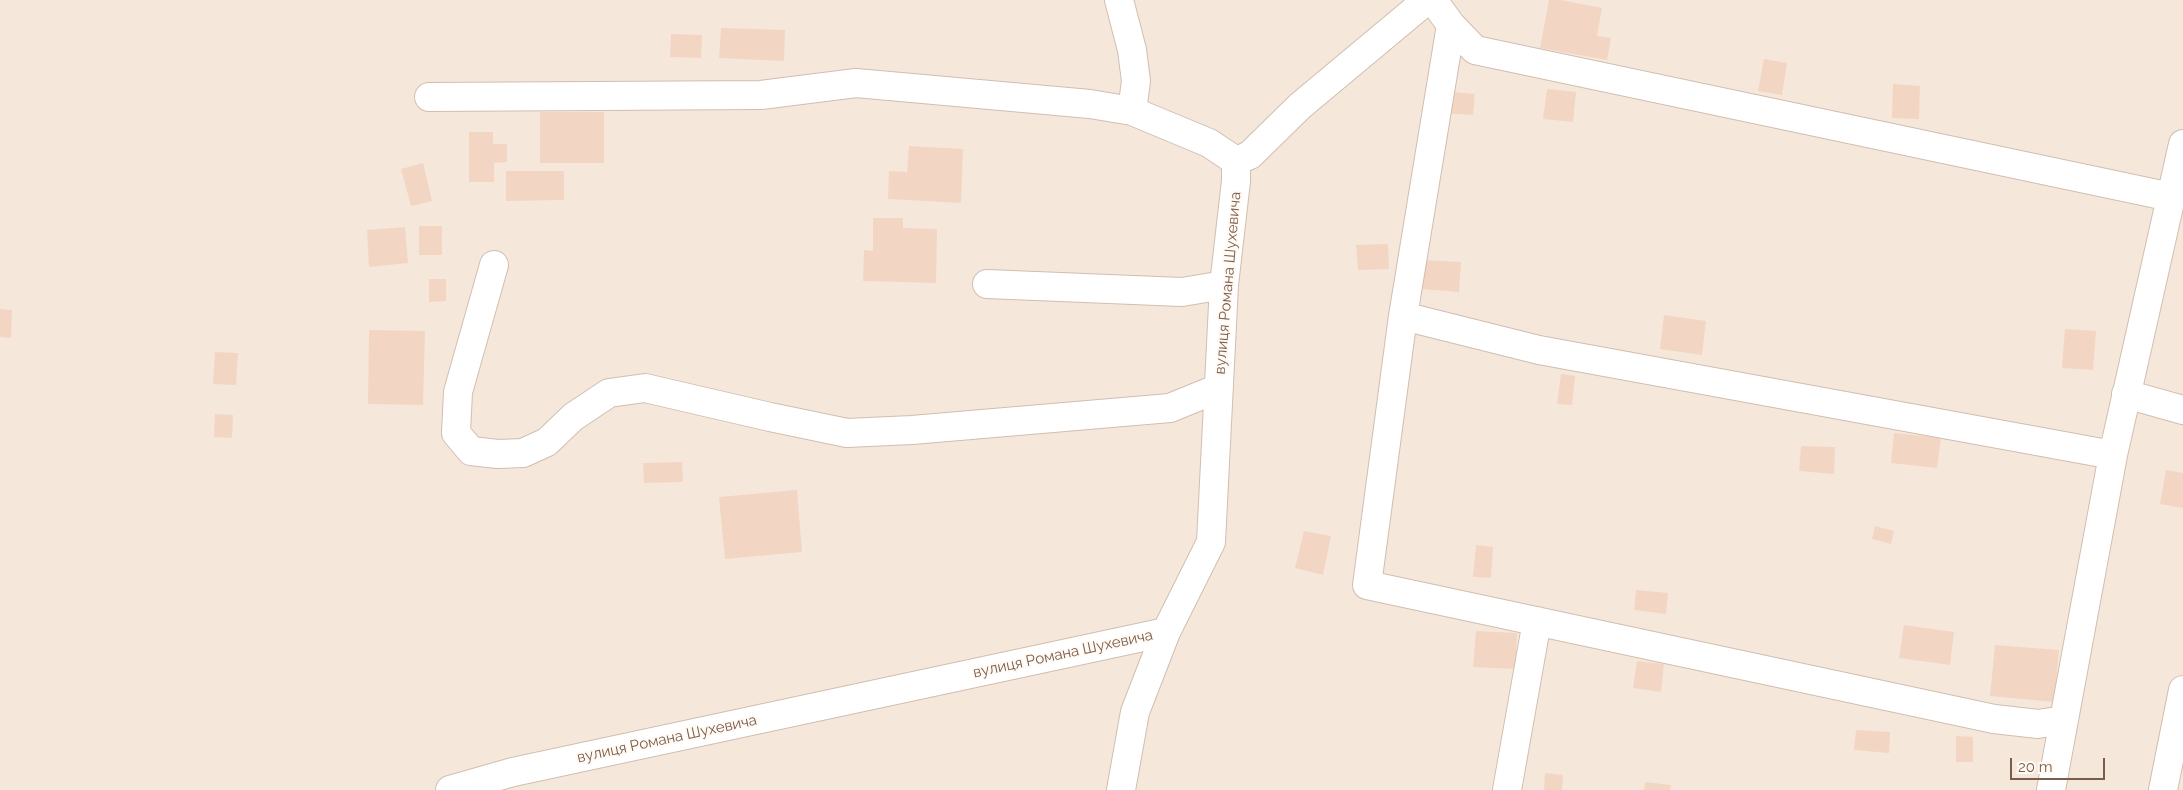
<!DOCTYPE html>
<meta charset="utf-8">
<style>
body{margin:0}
#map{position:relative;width:2183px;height:790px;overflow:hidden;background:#fdf6ec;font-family:Raleway,sans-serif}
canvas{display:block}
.scale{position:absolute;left:2010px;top:758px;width:95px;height:22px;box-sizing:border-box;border:2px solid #7a5c4d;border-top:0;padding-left:6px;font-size:15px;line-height:18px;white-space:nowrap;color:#7a5c4d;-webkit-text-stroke:4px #fffaf3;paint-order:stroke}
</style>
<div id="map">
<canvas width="2183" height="790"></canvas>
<div class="scale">20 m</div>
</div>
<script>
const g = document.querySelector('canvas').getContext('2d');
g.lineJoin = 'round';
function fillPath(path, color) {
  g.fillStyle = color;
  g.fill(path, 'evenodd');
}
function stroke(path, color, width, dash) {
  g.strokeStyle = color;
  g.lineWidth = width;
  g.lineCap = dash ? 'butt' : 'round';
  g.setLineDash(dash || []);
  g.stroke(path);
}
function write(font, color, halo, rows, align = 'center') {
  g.font = font + ' Raleway,sans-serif';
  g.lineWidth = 4;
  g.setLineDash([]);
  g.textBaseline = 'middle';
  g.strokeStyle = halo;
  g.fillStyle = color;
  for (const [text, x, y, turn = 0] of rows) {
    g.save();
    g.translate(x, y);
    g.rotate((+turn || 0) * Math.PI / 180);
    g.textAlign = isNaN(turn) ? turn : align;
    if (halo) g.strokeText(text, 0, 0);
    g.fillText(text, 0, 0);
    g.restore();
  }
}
const residential = new Path2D(`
 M0,0H2183V790H0Z`);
const building = new Path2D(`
 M1549,0H1561L1602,8L1597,36L1611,38L1607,60L1540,48Z
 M721,28L785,30L784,61L719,58Z
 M671,34L702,35L701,58L670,57Z
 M1764,59L1787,63L1782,95L1758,91Z
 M1893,84L1920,86L1919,119L1892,118Z
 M1547,89L1576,92L1573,122L1543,119Z
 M1443,91L1475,94L1473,115L1441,113Z
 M540,112H604V163H540Z
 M469,132H493V144H507V162L494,163V182H469Z
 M909,146L963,149L961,203L888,199L889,171L907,172Z
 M423,163L432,201L411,206L401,169Z
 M506,171H564V200L506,201Z
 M873,218H903V228L937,229L936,283L863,281L864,250L873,251Z
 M419,226H442V255H419Z
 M405,227L408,263L369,267L367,230Z
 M1388,244L1389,269L1358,270L1356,245Z
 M1422,260L1461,262L1459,292L1421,289Z
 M429,279H446V301L429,302Z
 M0,309L12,310L11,338L0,337Z
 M1664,315L1706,321L1702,355L1660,349Z
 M2065,329L2096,331L2093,370L2062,368Z
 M369,330L425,331L423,405L368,404Z
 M215,352L238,353L236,385L213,384Z
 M1561,374L1575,376L1572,405L1557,404Z
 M215,414L233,415L232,438L214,437Z
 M1894,433L1941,438L1937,468L1891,463Z
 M1801,446L1835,447L1834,474L1799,471Z
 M682,462L683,482L644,483L643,463Z
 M2166,470L2183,473V508L2160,504Z
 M797,490L802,552L725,559L719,497Z
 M1875,526L1894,531L1891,544L1872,539Z
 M1304,531L1331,536L1323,575L1295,568Z
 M1476,545L1493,547L1491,578L1473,577Z
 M1636,590L1668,593L1666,614L1634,610Z
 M1904,625L1954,632L1950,665L1899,658Z
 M1476,631L1517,633L1515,669L1473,667Z
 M1995,645L2059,650L2054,702L1990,696Z
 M1637,661L1664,664L1661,692L1633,688Z
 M1856,730L1890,732L1889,753L1854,750Z
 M1956,736L1973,737V762H1956Z
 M1545,773L1563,775L1562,790H1544Z
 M1645,782L1671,785L1670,790H1644Z`);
const minor = new Path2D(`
 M1119,0L1132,50L1136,81L1132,111
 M1433,0L1451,25L1403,316L1539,350L2113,455
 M1451,25L1475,50L2171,197
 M429,97L761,95L856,83L1090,104L1132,111L1209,143L1236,161
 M494,265L458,392L456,433L471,451L498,454L523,453L547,442L573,417L609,393L645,388L770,417L847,433L912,430L1170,408L1219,388
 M987,284L1182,292L1224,285
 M1403,316L1367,585L1994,719L2038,724L2064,720
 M2126,394L2183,410
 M450,790L513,772L1166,632
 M1121,790L1135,712L1166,632L1211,542L1224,285L1236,181V161L1250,155L1300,106L1427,0
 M1507,790L1537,621
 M2051,790L2113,455L2183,144
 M2163,790L2183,690`);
const streetNames = [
 ["вулиця Романа Шухевича",1228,283,-85],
 ["вулиця Романа Шухевича",1063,654,-12],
 ["вулиця Романа Шухевича",667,739,-12]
];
fillPath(residential, '#f5e8da');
fillPath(building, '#f3d5c3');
stroke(minor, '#d1beb0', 30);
stroke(minor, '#fff', 28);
write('15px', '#7a5c4d', '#fffaf3', streetNames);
</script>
